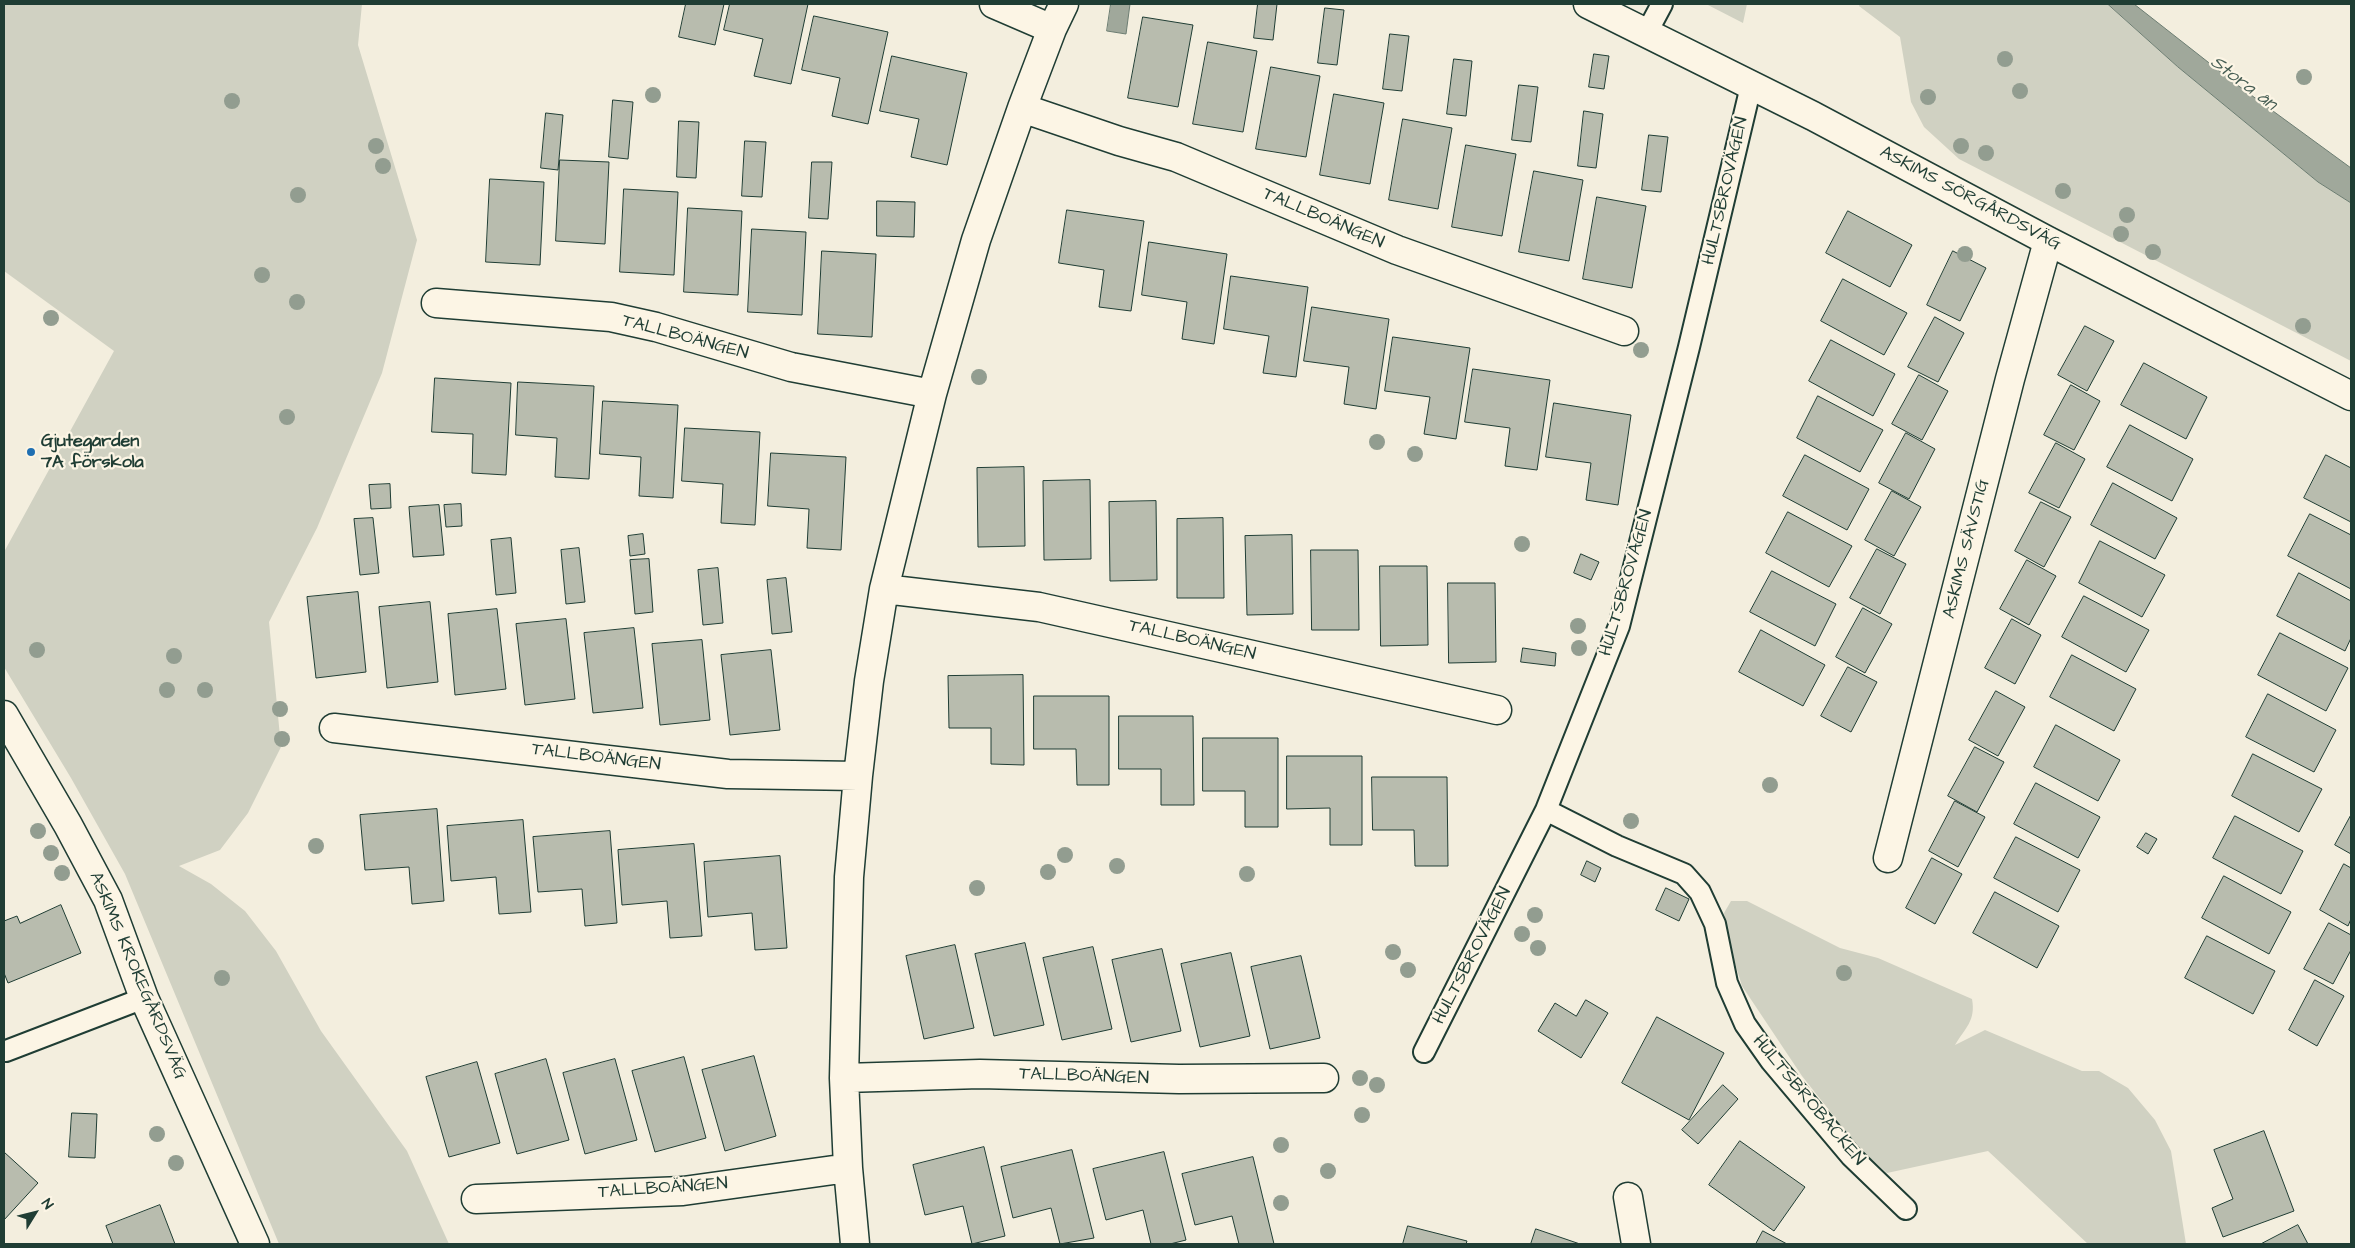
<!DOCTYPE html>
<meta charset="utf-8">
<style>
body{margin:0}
#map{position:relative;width:2355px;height:1248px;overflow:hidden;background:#f3eede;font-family:"Architects Daughter",sans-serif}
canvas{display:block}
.frame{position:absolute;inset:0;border:5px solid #1f3d34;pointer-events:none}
.north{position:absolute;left:10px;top:1188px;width:50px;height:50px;-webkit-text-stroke:4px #fcf5e5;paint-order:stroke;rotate:54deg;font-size:14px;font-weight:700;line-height:20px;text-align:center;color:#1f3d34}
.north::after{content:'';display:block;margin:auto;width:18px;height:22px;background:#1f3d34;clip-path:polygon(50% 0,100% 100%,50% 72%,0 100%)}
</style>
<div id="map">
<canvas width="2355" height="1248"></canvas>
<div class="frame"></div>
<div class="north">N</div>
</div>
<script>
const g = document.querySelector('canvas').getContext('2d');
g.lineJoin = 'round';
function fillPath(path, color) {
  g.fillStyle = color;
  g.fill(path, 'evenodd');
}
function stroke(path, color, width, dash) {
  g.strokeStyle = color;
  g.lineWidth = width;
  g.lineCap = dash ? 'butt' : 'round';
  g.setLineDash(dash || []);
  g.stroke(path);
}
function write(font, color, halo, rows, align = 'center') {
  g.font = font + ' "Architects Daughter",sans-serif';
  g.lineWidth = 4.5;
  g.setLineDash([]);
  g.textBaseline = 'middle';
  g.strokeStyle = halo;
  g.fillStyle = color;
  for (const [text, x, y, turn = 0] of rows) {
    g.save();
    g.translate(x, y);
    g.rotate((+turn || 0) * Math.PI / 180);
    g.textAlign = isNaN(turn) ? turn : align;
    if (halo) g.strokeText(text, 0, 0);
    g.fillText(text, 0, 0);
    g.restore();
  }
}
const green = new Path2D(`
 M4,4H362L358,45L417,240L382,373L317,528L269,622L281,747L248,813L220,850L179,866L211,884L245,911L276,951L321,1031L407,1151L449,1244H279L125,874L71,778L4,667V552L114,351L4,271Z
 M1706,4H1747L1743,23Z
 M1860,4H2108L2178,67L2318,182L2351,203V361L1959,159L1924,127L1911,102L1900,37L1859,6Z
 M1731,901H1747L1840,948L1878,958L1972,999C1976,1021 1965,1028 1955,1045L1985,1030L2082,1071H2099L2128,1088L2155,1120L2171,1151L2186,1244H2088L1988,1151L1887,1173L1859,1148L1802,1076L1742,986L1729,944L1724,913Z`);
const water = new Path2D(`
 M1111,4H1130L1126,34L1107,31Z
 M2108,4H2134L2236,84L2351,168V203L2318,182L2178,67Z`);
const building = new Path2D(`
 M686,4H724L715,45L679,37Z
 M730,4H808L791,84L754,76L763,39L724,30Z
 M1258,4H1277L1273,40L1254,38Z
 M1325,8L1344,10L1337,65L1318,63Z
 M814,16L888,32L868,124L832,116L840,78L802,70Z
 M1143,17L1193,25L1178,107L1128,98Z
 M1390,34L1409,36L1402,91L1383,89Z
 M1208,42L1257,51L1243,132L1193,124Z
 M1594,54L1609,56L1604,89L1589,87Z
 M892,56L967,73L947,165L911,157L919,119L880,111Z
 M1454,59L1472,61L1466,116L1447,114Z
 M1271,67L1320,76L1306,157L1256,149Z
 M1519,85L1538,87L1531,142L1512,140Z
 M1334,94L1384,103L1370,184L1320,175Z
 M613,100L633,102L628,159L609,157Z
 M1584,111L1603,114L1596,168L1578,166Z
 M546,113L563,115L558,170L541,168Z
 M1403,119L1452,128L1438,209L1389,200Z
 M679,121L699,122L696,178L677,177Z
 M1649,135L1668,137L1661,192L1642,190Z
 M745,141L766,142L762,197L742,196Z
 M1466,145L1516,154L1502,236L1452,227Z
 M560,160L609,162L605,244L556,241Z
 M812,162H832L828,219L809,218Z
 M1534,171L1583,180L1569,261L1519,252Z
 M490,179L544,182L540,265L486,262Z
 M624,189L678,192L674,275L620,272Z
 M1597,197L1646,206L1632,288L1583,279Z
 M877,201L915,202L914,237L877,236Z
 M688,208L742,211L738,295L684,292Z
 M1067,210L1144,221L1131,311L1099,307L1104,270L1059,263Z
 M1848,211L1912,245L1890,287L1826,253Z
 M752,229L806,232L802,315L748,312Z
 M1149,242L1227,254L1214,344L1182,339L1187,302L1142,295Z
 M822,251L876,254L872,337L818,334Z
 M1953,251L1986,268L1960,321L1927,305Z
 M1231,276L1308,287L1296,377L1263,373L1269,336L1224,329Z
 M1843,279L1907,313L1884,355L1821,321Z
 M1312,307L1389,319L1376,409L1344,404L1349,367L1304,361Z
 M1935,317L1964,333L1938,382L1908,367Z
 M2085,326L2114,341L2087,391L2058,375Z
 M1393,337L1470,348L1456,439L1424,434L1430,397L1385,391Z
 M1831,340L1895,374L1873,416L1809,381Z
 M2144,363L2207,397L2186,439L2121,405Z
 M1473,369L1550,380L1537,470L1505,466L1510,428L1465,422Z
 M1919,375L1948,391L1922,440L1892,424Z
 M435,378L511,383L506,475L472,473L473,434L432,432Z
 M518,382L594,386L589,479L555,477L557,438L516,435Z
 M2071,385L2100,401L2074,450L2044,435Z
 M1818,396L1883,430L1860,472L1797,438Z
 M603,401L678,405L673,498L639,496L641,457L600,454Z
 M1554,403L1631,415L1618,505L1586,500L1591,463L1546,457Z
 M2130,425L2193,459L2172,501L2107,467Z
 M685,428L760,432L755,525L721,523L723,484L682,481Z
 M1906,433L1935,449L1909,499L1879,483Z
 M2056,443L2085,459L2059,508L2029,493Z
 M771,453L846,457L841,550L807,548L809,509L768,506Z
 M1805,455L1869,489L1847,530L1783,496Z
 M2326,455L2351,468V522L2304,498Z
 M1024,467L1025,546L978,547L977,468Z
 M1090,480L1091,559L1044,560L1043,481Z
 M2113,483L2177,518L2155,559L2091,525Z
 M390,484L391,508L371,509L369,485Z
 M1892,491L1921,507L1894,556L1865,540Z
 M1156,501L1157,580L1110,581L1109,502Z
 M2041,502L2071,517L2044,567L2015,551Z
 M461,504L462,526L446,527L444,505Z
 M439,505L444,555L413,557L409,507Z
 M1788,512L1852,546L1829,587L1766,553Z
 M2310,514L2351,535V589L2288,556Z
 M373,518L379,573L360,575L354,519Z
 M1223,518L1224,598H1177V519Z
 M643,534L645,554L630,556L628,536Z
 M1292,535L1293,614L1247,615L1245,536Z
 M511,538L516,593L496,595L491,540Z
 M2100,541L2165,575L2142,617L2079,583Z
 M579,548L585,602L566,604L561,550Z
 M1877,549L1906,564L1880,614L1850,598Z
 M1311,550H1358L1359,630H1312Z
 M1581,554L1599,562L1591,580L1574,573Z
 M649,559L653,612L635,614L630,560Z
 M2027,560L2056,576L2029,625L2000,609Z
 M1380,566H1427L1428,645L1381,646Z
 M718,568L723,623L703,625L698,570Z
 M1772,571L1836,604L1815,646L1750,612Z
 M2299,573L2351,601V638L2345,651L2277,616Z
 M786,578L792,632L772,634L767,580Z
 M1448,583H1495L1496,662L1449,663Z
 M358,592L366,672L316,678L307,597Z
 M2084,596L2149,630L2126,672L2062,637Z
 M430,602L438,682L387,688L379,607Z
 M1863,608L1892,624L1865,673L1836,657Z
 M497,609L506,689L455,695L448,614Z
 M566,619L575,699L525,705L516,624Z
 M2012,619L2041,635L2015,684L1985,668Z
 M634,628L643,708L593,713L584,633Z
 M1761,630L1825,665L1803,706L1739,672Z
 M2280,633L2348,668L2326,711L2258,675Z
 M702,640L710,720L660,725L652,644Z
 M1523,648L1556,653L1555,666L1521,662Z
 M771,650L780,730L730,735L721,655Z
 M2072,655L2136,689L2114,731L2050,697Z
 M1848,667L1877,682L1851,732L1821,716Z
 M1023,675L1024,765L991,764V728H949L948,676Z
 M1996,691L2025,707L1998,756L1969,740Z
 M2268,694L2336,730L2314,772L2246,737Z
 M1034,696H1109V785H1077L1076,749H1034Z
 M1119,716H1193L1194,805H1161V769H1119Z
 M2056,725L2120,760L2098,801L2034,767Z
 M1203,738H1278V827H1245V791H1203Z
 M1975,747L2004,762L1977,812L1948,796Z
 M2253,754L2322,789L2299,832L2232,796Z
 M1287,756H1362V845H1330V808L1287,809Z
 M1372,777H1447L1448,866H1415L1414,830H1373Z
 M2036,783L2100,817L2078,858L2014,824Z
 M1955,801L1985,817L1958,867L1929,851Z
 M437,809L444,901L412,904L409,867L365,870L360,815Z
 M2351,815V854L2335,845Z
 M2235,816L2303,851L2281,894L2213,858Z
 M523,820L531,912L499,914L496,877L451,881L447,826Z
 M610,831L617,923L585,926L582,889L538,892L533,837Z
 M2146,833L2157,839L2148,854L2137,847Z
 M2016,837L2080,870L2058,912L1994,878Z
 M694,844L702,936L670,938L667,901L622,905L618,850Z
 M780,856L787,948L755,950L752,913L708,917L704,862Z
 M1932,858L1962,874L1935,924L1906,908Z
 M1587,861L1601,868L1595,882L1581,875Z
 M2344,864L2351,868V919L2348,926L2320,910Z
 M2224,876L2291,912L2269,954L2202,918Z
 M1666,888L1689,899L1679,921L1656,910Z
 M1995,892L2059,926L2037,968L1973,933Z
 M61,905L81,953L8,983L4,973V921L17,916L20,923Z
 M2329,923L2351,935V950L2333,984L2304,969Z
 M2207,936L2275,971L2253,1014L2185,978Z
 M1025,943L1044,1025L994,1036L975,954Z
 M955,945L974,1028L924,1039L906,956Z
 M1093,947L1112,1029L1062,1040L1043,958Z
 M1162,949L1181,1031L1131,1042L1112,960Z
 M1231,953L1250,1036L1200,1047L1181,964Z
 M1301,956L1320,1038L1270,1049L1251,967Z
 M2315,980L2344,996L2317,1046L2289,1030Z
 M1586,1000L1608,1013L1581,1058L1538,1031L1555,1003L1576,1016Z
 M1657,1017L1724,1053L1689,1120L1622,1083Z
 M754,1056L776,1136L725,1151L702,1070Z
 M684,1057L706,1138L655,1152L632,1071Z
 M546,1059L569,1140L517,1154L495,1074Z
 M615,1059L637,1140L585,1154L563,1073Z
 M477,1062L500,1143L449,1157L426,1077Z
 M1723,1085L1738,1099L1698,1144L1682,1130Z
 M72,1113L97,1114L95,1158L69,1157Z
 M2264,1131L2294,1211L2223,1237L2212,1208L2233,1199L2214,1150Z
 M1740,1141L1805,1187L1774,1231L1709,1185Z
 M984,1147L1005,1236L972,1244L963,1206L925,1215L913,1165Z
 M1072,1150L1094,1238L1060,1244L1051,1208L1013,1218L1001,1167Z
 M4,1152L38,1183L4,1220Z
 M1164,1152L1186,1240L1170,1244H1151L1143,1210L1106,1220L1093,1169Z
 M1253,1157L1274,1244H1239L1232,1216L1195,1225L1182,1174Z
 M160,1205L175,1244H113L106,1226Z
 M2298,1225L2308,1244H2261Z
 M1408,1226L1467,1241L1466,1244H1403Z
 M1536,1229L1580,1244H1531Z
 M1763,1231L1787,1244H1756Z`);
const service = new Path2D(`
 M1646,34L1662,4
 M1546,810L1617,846L1684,874L1700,892L1715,924L1727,983L1745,1024L1771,1061L1851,1156L1906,1209
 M6,1051L144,998
 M1424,1052L1546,810L1619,626L1689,347L1751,86`);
const minor = new Path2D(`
 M994,4L1052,29
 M1588,4L1813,116L2048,241L2351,396
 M1022,108L1119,141L1176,157L1397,250L1624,331
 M436,303L611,317L656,327L791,367L932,394
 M884,589L1039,607L1497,710
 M4,715L68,825L108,900L144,998L255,1244
 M334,728L728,774L858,776
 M1888,858L2010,379L2048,241
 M844,1078L980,1074L1179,1079L1324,1078
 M1628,1197L1636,1244
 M476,1199L683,1191L848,1168
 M855,1244L848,1168L844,1078L849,877L858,776L869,681L884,589L932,394L976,240L1022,108L1052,29L1064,4`);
const trees = [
 [2005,59],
 [2304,77],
 [2020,91],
 [653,95],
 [1928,97],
 [232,101],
 [376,146],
 [1961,146],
 [1986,153],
 [383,166],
 [2063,191],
 [298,195],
 [2127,215],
 [2121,234],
 [2153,252],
 [1965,254],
 [262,275],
 [297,302],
 [51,318],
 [2303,326],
 [1641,350],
 [979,377],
 [287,417],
 [1377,442],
 [1415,454],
 [1522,544],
 [1578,626],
 [1579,648],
 [37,650],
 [174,656],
 [167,690],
 [205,690],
 [280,709],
 [282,739],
 [1770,785],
 [1631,821],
 [38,831],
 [316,846],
 [51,853],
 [1065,855],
 [1117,866],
 [1048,872],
 [62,873],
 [1247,874],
 [977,888],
 [1535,915],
 [1522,934],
 [1538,948],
 [1393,952],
 [1408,970],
 [1844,973],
 [222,978],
 [1360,1078],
 [1377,1085],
 [1362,1115],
 [157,1134],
 [1281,1145],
 [176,1163],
 [1328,1171],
 [1281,1203]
];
const markers = [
 [31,452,5,"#1f6fb2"]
];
const streetNames = [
 ["HULTSBROVÄGEN",1726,191,-77],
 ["ASKIMS SÖRGÅRDSVÄG",1970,199,28],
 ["TALLBOÄNGEN",1323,219,23],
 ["TALLBOÄNGEN",685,338,15],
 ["ASKIMS SÄVSTIG",1967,549,-76],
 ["HULTSBROVÄGEN",1627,583,-74],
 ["TALLBOÄNGEN",1192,641,13],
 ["TALLBOÄNGEN",596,758,7],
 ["HULTSBROVÄGEN",1473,956,-63],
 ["ASKIMS KROKEGÅRDSVÄG",137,976,67],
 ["TALLBOÄNGEN",1084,1077,2],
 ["HULTSBROBACKEN",1808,1101,50],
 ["TALLBOÄNGEN",663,1189,-4]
];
const poiNames = [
 ["Gjutegården",41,442],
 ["7A förskola",41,463]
];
const waterNames = [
 ["Stora ån",2243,84,37]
];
fillPath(green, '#d0d1c2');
fillPath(water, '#a0a89b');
stroke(water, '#6c7d72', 1);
fillPath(building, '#b8bcae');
stroke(building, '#1f3d34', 1);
stroke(service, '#1f3d34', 24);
stroke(minor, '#1f3d34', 31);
stroke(service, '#fcf5e5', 20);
stroke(minor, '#fcf5e5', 28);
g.fillStyle = '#929d90';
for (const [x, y] of trees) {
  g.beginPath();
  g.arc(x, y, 8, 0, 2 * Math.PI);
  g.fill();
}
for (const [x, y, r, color] of markers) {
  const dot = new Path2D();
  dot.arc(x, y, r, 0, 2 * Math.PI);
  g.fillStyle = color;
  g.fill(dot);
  stroke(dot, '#fcf5e5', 2);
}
write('18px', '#1f3d34', '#fcf5e5', streetNames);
write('bold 18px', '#1f3d34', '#fcf5e5', poiNames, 'left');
write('italic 19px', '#465d53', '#fcf5e5', waterNames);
</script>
